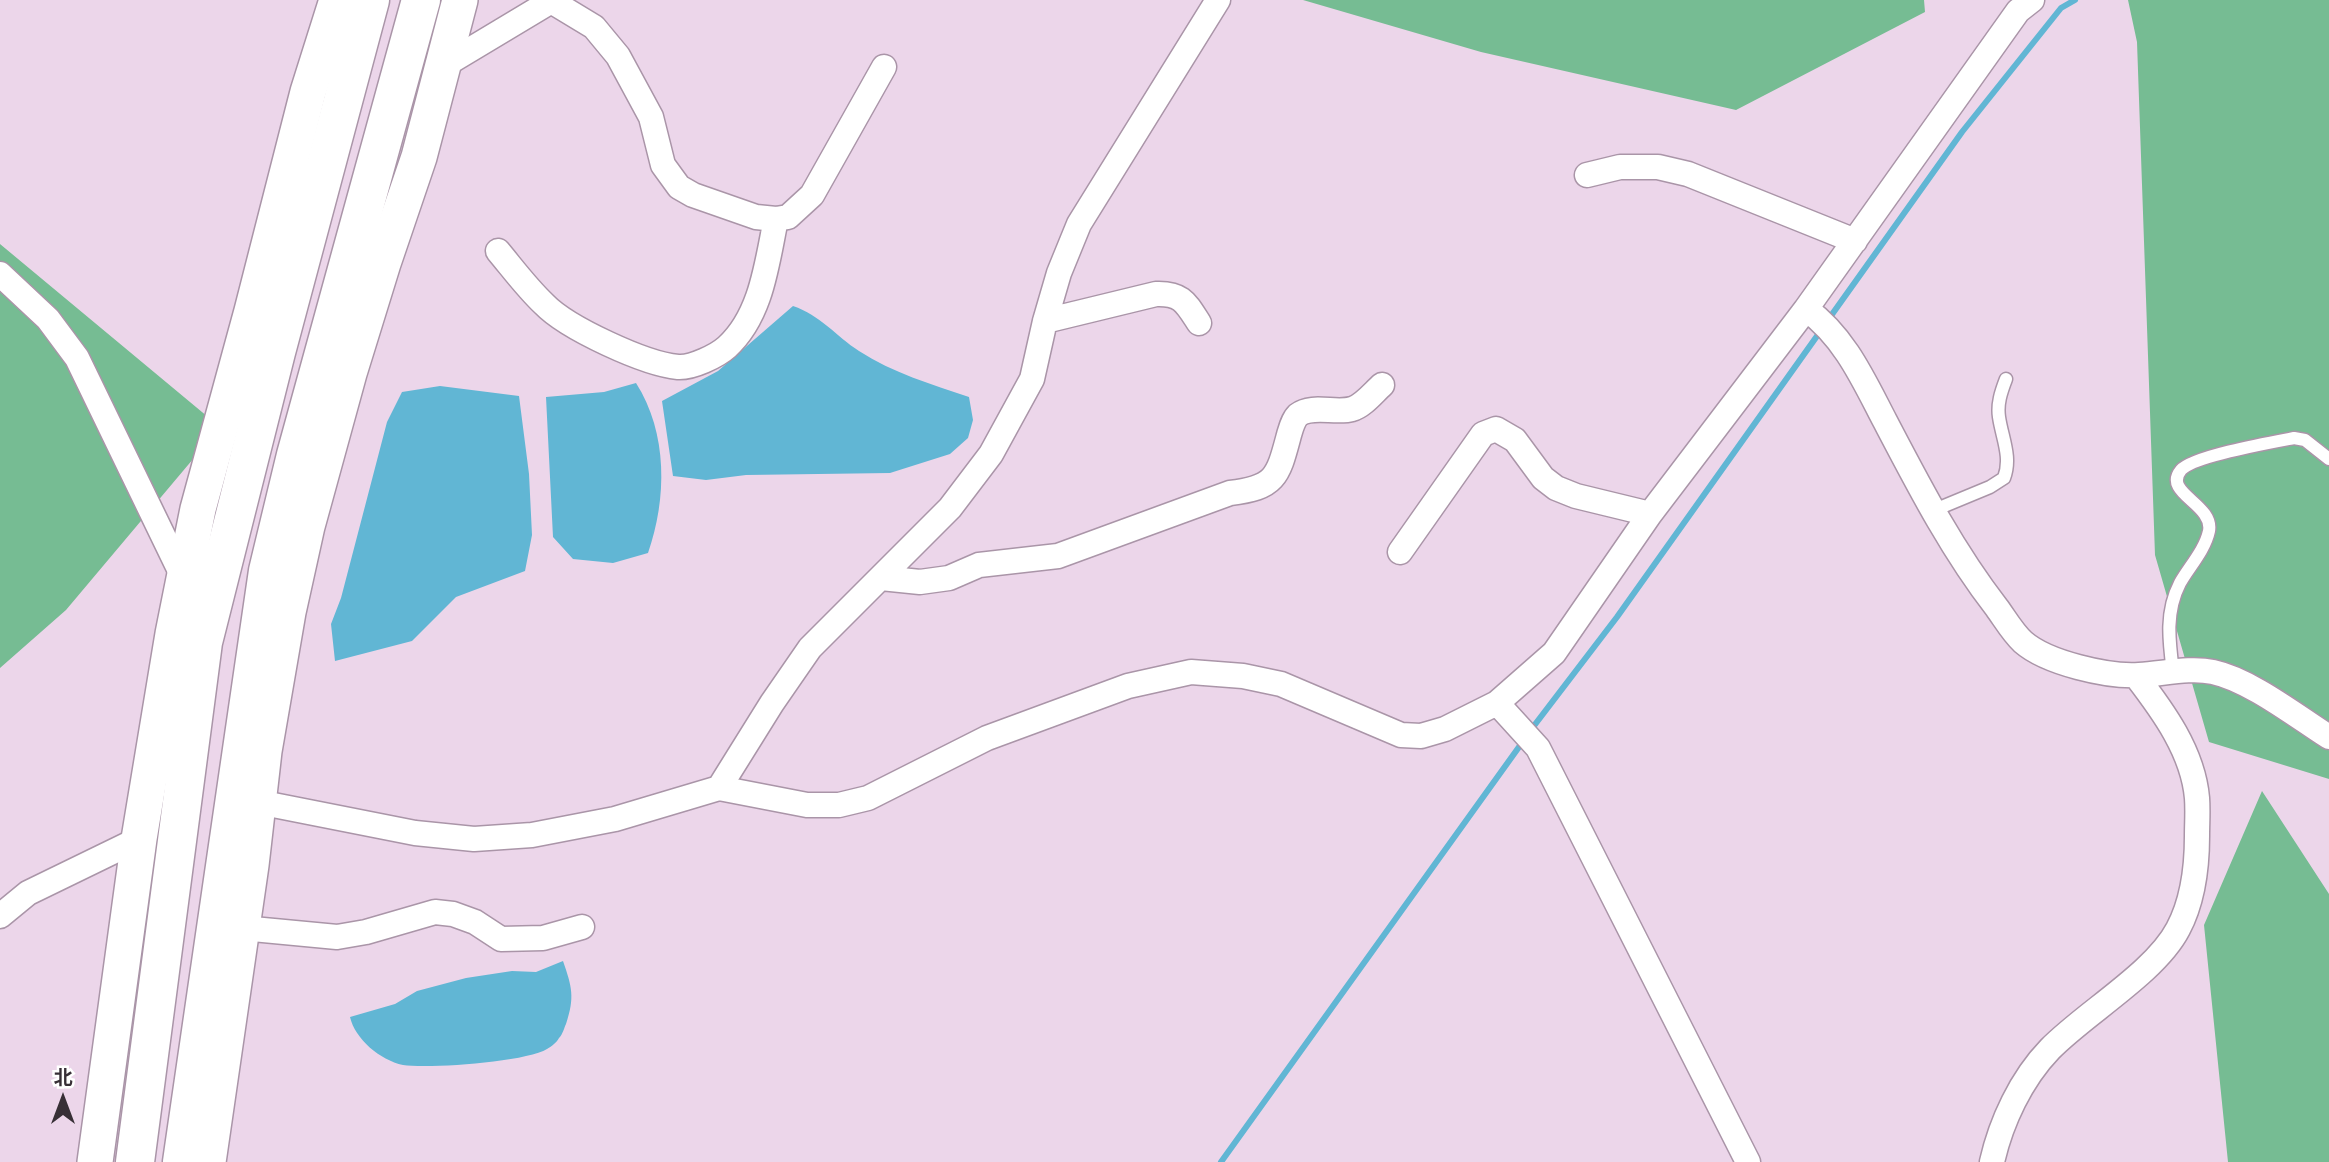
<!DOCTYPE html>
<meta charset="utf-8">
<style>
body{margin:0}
#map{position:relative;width:2329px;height:1162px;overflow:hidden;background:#ecd6ea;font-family:Karla,"Noto Sans SC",sans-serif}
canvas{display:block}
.north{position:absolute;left:28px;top:1064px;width:70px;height:70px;-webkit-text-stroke:5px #fff;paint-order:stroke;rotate:0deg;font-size:19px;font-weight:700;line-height:28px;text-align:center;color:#372f36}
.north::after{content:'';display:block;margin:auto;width:24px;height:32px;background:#372f36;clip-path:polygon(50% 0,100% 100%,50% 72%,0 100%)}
</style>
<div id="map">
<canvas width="2329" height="1162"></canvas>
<div class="north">北</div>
</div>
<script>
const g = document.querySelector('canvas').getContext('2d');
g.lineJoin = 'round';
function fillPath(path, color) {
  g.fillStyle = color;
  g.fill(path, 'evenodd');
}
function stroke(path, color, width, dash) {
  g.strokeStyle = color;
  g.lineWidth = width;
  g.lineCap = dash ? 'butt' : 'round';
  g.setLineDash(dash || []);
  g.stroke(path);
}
const forest = new Path2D(`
 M1303,0H1924L1925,12L1736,110L1481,52Z
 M2128,0H2329V779L2209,742L2155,555L2137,42Z
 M0,244L220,427L66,610L0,668Z
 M2262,791L2329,894V1162H2228L2204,925Z`);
const water = new Path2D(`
 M793,306C820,315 836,336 859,351C893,373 931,384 969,397L973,420L968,438L950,454L890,473L746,475L706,480L673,476L662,401L718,371Z
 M636,383C668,433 667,499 648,553L613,563L573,559L553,537L546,397L604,392Z
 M440,386L519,396L529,474L532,535L525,571L456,597L412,641L335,661L331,624L341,598L387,422L402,392Z
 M563,961C572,987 575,997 566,1024C564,1028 563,1034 559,1038C557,1042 551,1047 547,1049C526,1062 428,1069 403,1065C380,1060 355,1039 350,1017L395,1004L417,991L466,978L512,971L536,972Z`);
const stream = new Path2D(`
 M1828,320L1962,132L2061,8L2075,0
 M1530,731L1617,617L1822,329
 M1221,1162L1524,740`);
const lane = new Path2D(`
 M1932,511L1990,487L2004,478C2012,457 2002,438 1999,417C1997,404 2001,392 2006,379
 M2173,672C2169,641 2165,612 2180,583C2189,567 2205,550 2209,531C2214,504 2162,493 2181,470C2193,456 2273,442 2294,438L2305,440L2329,459`);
const street = new Path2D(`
 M551,1L594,27L618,56L651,117L663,165L679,187L693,195L756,217L776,219L788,217L812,195L884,67
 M443,66L553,0
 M1587,175L1620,167H1658L1688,174L1855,241
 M498,251C513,269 527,288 544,304C567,328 645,364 678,367C692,368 717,356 727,347C762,315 767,262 776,219
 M0,274L48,319L77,358L184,579
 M1806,309L2018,11L2032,0
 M1045,321L1156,294C1182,293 1186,303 1199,323
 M1400,552L1483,434L1496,429L1515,440L1543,478L1556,488L1576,496L1650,514
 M881,578L920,582L949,578L979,565L1058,556L1230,493C1276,488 1278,476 1289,435C1291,428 1293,420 1298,415C1312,404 1336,414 1352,409C1363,406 1374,392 1382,385
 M1497,703L1538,748L1748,1162
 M719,788L772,703L810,648L950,508L991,454L1032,379L1045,321L1059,273L1079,224L1218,0
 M258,802L415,833L474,839L532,835L615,819L719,788L807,805H839L868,798L987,738L1128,686L1191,672L1243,676L1281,684L1401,735L1421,736L1445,729L1497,703L1554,653L1650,514L1806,309C1845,337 1864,381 1885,421C1919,486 1952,550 1997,608C2005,619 2013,633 2023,642C2047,663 2108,677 2139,675C2162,674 2190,667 2213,672C2250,680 2296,716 2329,737
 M0,916L28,893L139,839
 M242,928L337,937L366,932L435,912L453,914L475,922L501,939L543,938L582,927
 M1992,1162C2001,1122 2021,1079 2050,1049C2085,1013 2155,973 2178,929C2193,901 2197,867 2197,836C2197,823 2198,811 2197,798C2193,752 2163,711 2136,676`);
const secondary = new Path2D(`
 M95,1162L139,839L173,634L198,509L252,311L308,92L337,0
 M208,1162L251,865L264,751L288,612L307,526L349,373L383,263L419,157L460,0`);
const highway = new Path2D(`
 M135,1162L203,642L276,352L370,0
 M182,1162L268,571L296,455L421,0`);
fillPath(forest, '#76bc93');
fillPath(water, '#61b6d4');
stroke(stream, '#61b6d4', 6);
stroke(lane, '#aa95a8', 15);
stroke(street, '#aa95a8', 27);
stroke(secondary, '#aa95a8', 38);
stroke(highway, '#aa95a8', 41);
stroke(lane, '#fff', 12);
stroke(street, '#fff', 24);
stroke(secondary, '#fff', 35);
stroke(highway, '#fff', 38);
</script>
